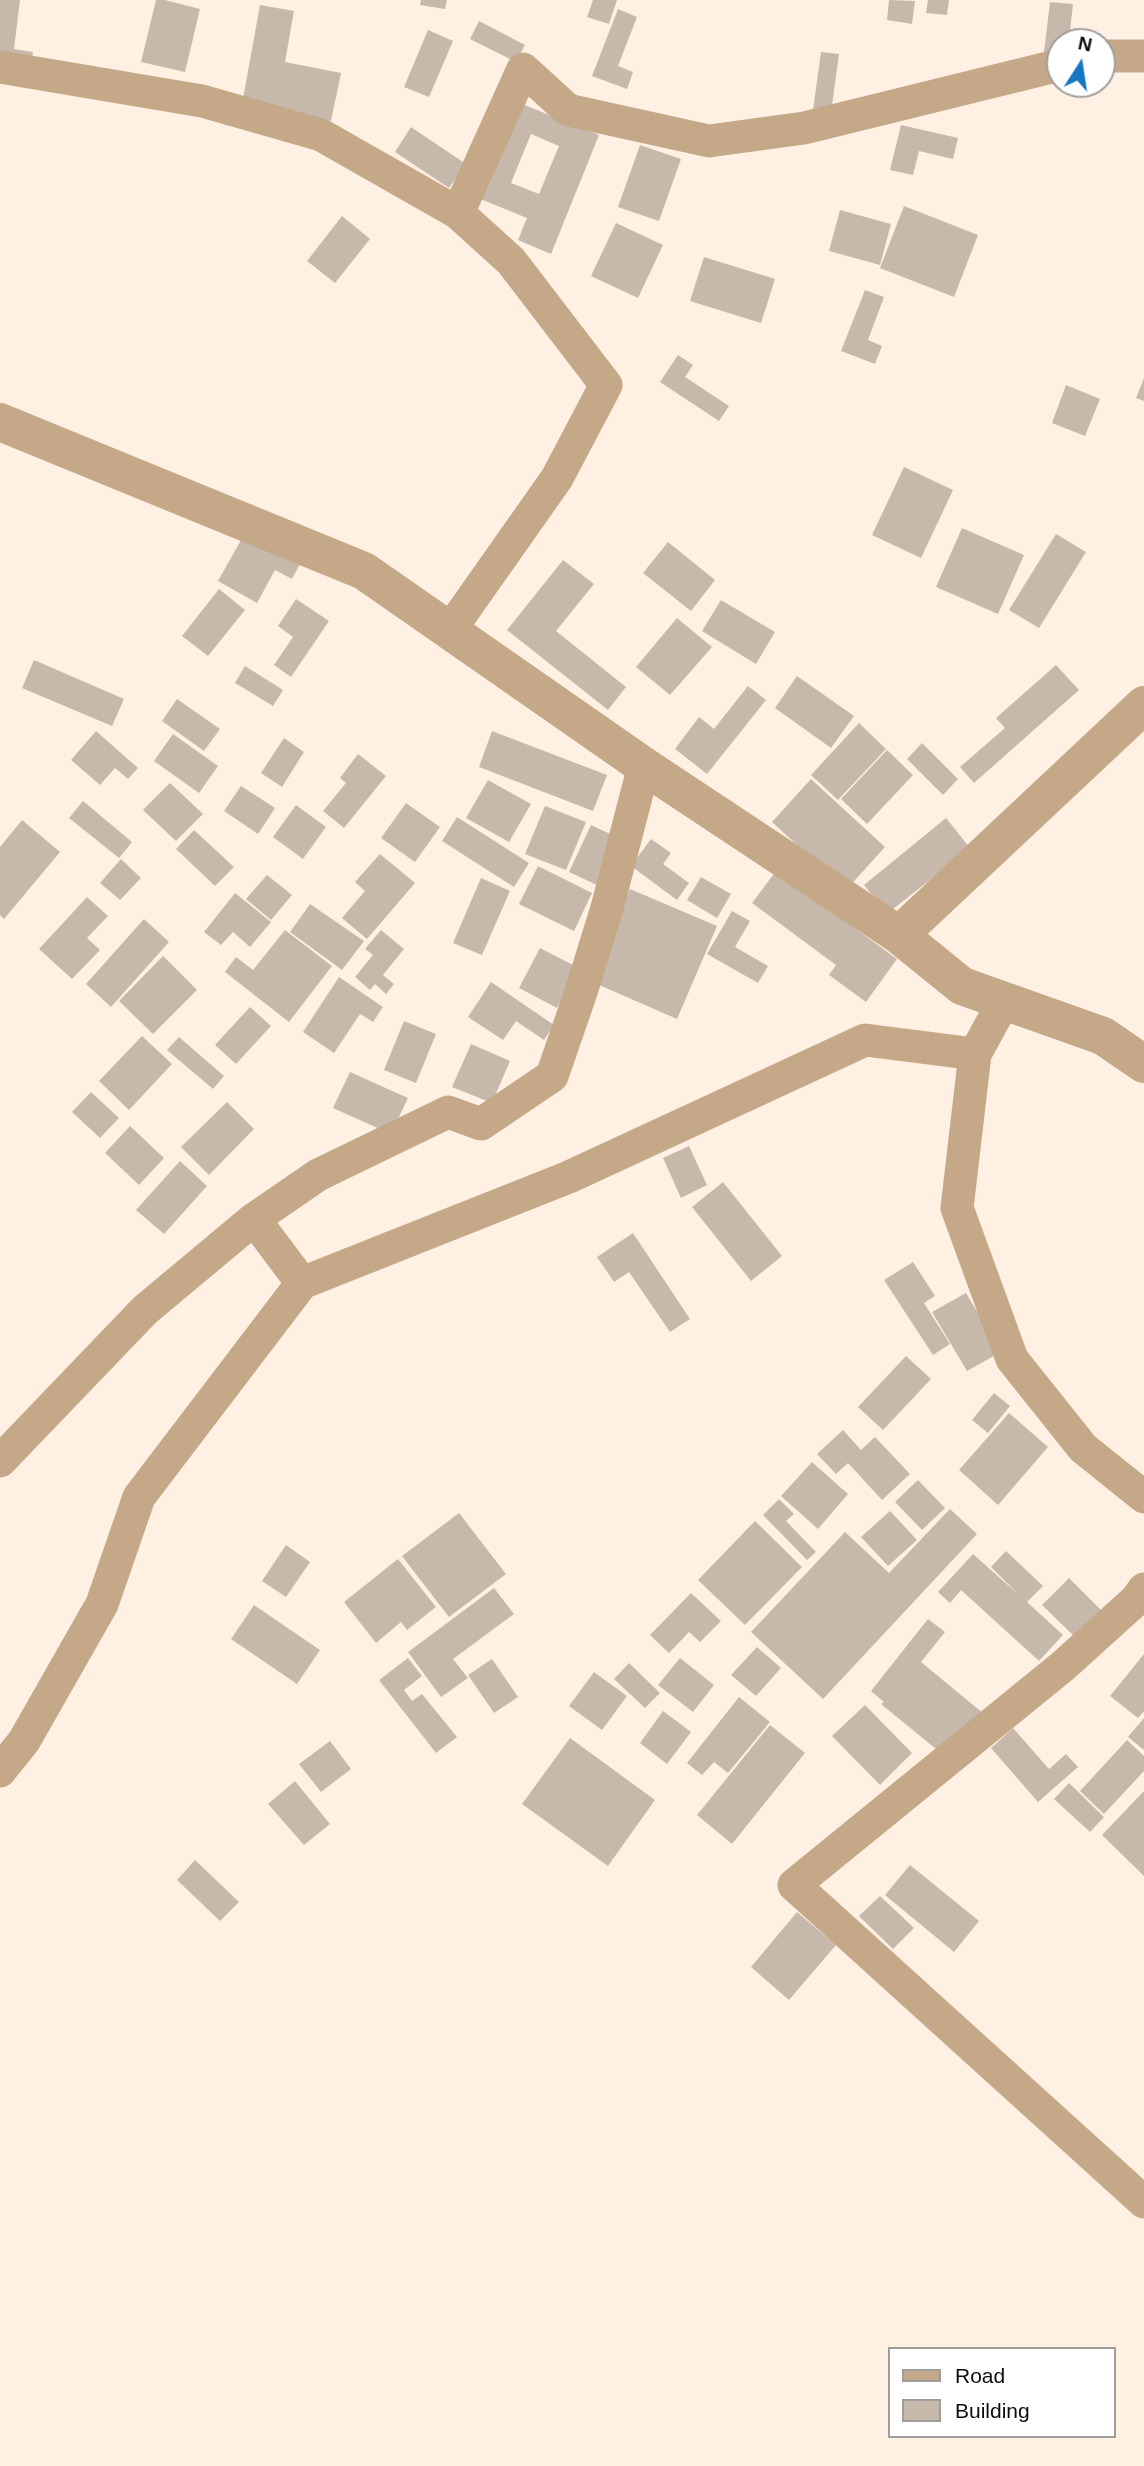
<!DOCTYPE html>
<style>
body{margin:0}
#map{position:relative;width:1144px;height:2466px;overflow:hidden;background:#fef1e3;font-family:Arial,sans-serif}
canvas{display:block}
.legend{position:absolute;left:888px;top:2347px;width:228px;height:91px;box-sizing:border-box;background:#fff;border:2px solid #9f9e9c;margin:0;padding:9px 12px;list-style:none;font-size:21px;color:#100c07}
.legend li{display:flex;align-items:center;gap:14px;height:35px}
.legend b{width:35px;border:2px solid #9f9e9c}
.north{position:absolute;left:1046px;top:28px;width:70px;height:70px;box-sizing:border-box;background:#fff;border:2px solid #9f9e9c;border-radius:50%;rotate:12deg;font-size:19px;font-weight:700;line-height:28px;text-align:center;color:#100c07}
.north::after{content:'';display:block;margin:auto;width:24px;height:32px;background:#1776c2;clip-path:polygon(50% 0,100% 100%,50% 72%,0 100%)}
</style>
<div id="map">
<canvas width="1144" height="2466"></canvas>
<ul class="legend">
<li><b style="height:9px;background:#c5a888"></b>Road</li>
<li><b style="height:19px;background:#c6b9ac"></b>Building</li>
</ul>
<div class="north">N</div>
</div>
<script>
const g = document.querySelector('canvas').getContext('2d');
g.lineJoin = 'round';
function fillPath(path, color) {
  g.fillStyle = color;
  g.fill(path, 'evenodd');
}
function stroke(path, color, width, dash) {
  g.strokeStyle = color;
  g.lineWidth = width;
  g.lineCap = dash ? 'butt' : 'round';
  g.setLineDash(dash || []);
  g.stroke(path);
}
const building = new Path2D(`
 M0,0H20L14,49L33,52L31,67L0,63Z
 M156,0H165L200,9L185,72L141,62Z
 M421,0H447L445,9L420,5Z
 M593,0H617L609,24L587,17Z
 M889,0L915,1L912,24L887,20Z
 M928,0H949L947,15L926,13Z
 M1050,2L1073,4L1070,31L1087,33L1086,42H1060V54L1044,52Z
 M260,5L294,11L285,62L341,73L331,121L242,104Z
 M618,9L637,17L618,66L633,72L627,89L592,76Z
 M479,21L525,45L516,62L470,39Z
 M428,30L453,41L429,97L404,87Z
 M821,52L839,54L831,113L813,110Z
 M517,102L599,135L551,254L518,240L527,218L478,198ZM531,134L559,146L539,194L511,183Z
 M901,125L958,138L953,159L919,151L913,175L890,170Z
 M411,127L466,164L449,188L395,152Z
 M640,145L681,159L659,221L618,207Z
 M904,206L978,235L954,297L880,268Z
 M840,210L891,224L880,265L829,251Z
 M342,216L370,239L335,283L307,261Z
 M616,223L663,245L638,298L591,276Z
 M704,257L775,279L761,323L690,301Z
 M865,290L884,297L868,340L882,346L875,364L841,351Z
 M678,355L693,365L685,377L729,406L719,421L660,382Z
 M1144,378V401L1136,398Z
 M1066,385L1100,399L1085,436L1052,423Z
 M904,467L953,490L921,558L872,535Z
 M962,528L1024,555L998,614L936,587Z
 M245,533L300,564L292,579L275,570L257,603L218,581Z
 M1056,534L1086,552L1039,628L1009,610Z
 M668,542L715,580L691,611L643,573Z
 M563,560L594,584L556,631L626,687L608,710L507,630Z
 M219,589L245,610L208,656L182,636Z
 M296,599L329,621L291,677L274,665L293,637L278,626Z
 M721,600L775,632L756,664L702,631Z
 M677,618L712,647L670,695L636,667Z
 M34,660L124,699L112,726L22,688Z
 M1056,665L1079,690L974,783L960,767L1005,728L996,718Z
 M245,666L283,690L273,706L235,683Z
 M797,676L854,716L831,748L775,708Z
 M748,686L766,700L707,774L675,749L699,717L714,729Z
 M177,699L220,729L204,751L162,721Z
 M859,723L886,749L838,800L811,775Z
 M96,731L138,768L128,779L115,768L100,785L71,760Z
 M492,731L607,775L593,811L479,767Z
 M173,734L218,766L199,793L154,761Z
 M284,738L304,752L282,787L261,773Z
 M922,743L958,779L943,795L907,759Z
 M887,750L913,775L867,824L841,799Z
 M358,754L386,776L344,828L323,811L346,783L340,778Z
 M811,779L885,847L846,890L772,822Z
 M488,780L531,804L509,842L466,818Z
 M170,783L203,814L176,841L143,810Z
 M241,786L275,808L258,834L224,811Z
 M83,801L132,842L119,858L69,818Z
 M406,803L440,827L415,862L381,838Z
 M296,805L326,827L303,859L273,837Z
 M545,806L586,822L566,870L525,854Z
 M457,817L529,863L514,887L442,841Z
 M946,818L970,848L887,914L864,885Z
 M22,820L60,852L4,919L0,915V847Z
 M591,825L621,839L599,886L569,872Z
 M194,830L234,867L215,886L176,849Z
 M651,839L671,853L663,864L689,883L677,900L631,866Z
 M380,854L415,883L367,939L342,918L365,891L355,882Z
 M121,859L141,878L120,900L100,883Z
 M538,866L592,893L574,931L519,904Z
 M776,871L897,959L866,1002L829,975L836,965L752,903Z
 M267,875L292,895L271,920L246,899Z
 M701,877L731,894L717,918L687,900Z
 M481,878L510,891L482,955L453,943Z
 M630,889L717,926L677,1019L590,981Z
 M235,893L271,922L250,947L233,932L221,945L204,932Z
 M87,897L108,916L87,938L100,950L72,979L39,949Z
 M310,904L364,941L342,970L290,932Z
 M732,911L750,921L735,947L768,966L758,983L707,954Z
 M144,919L169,942L111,1007L86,984Z
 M285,930L332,966L289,1022L225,972L236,957L253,970Z
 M381,930L404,949L383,975L394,984L386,994L375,984L370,990L355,977L373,955L365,949Z
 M540,948L579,968L557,1008L519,988Z
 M163,956L197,990L153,1034L119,1001Z
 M339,977L383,1007L373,1022L360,1014L334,1053L303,1032Z
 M491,982L554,1025L544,1040L516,1021L503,1040L468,1017Z
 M250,1007L271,1026L236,1064L215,1045Z
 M404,1021L436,1034L416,1083L384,1070Z
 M142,1036L172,1064L129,1110L99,1081Z
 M179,1037L224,1076L213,1089L167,1050Z
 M471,1044L510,1061L492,1103L452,1087Z
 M350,1072L408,1098L391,1134L333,1108Z
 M91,1092L119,1118L100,1138L72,1112Z
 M227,1102L254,1129L209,1175L181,1147Z
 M130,1126L164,1158L139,1185L105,1153Z
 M689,1146L707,1185L681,1198L663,1158Z
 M180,1161L207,1186L164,1234L136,1210Z
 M723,1182L782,1256L751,1281L692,1207Z
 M633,1233L690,1319L670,1332L629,1272L614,1282L597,1257Z
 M913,1262L935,1296L924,1303L950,1344L933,1355L884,1280Z
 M966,1293L1001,1352L967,1371L932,1312Z
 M906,1356L931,1379L883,1430L858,1407Z
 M994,1393L1010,1406L988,1433L972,1420Z
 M1009,1413L1048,1447L998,1505L959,1470Z
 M843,1430L861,1450L875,1437L910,1474L882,1500L848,1463L836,1474L817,1454Z
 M812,1462L848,1494L818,1529L781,1496Z
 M918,1480L945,1508L922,1530L895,1502Z
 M779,1499L794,1514L786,1521L816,1552L807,1560L763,1515Z
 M950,1509L977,1534L823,1699L751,1632L845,1532L889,1573Z
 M890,1511L917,1540L888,1566L861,1537Z
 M459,1513L506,1574L449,1617L402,1556Z
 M755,1521L802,1567L745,1625L698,1580Z
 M286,1545L310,1562L286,1597L262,1581Z
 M1006,1551L1043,1586L1027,1602L1063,1635L1039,1661L961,1590L950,1603L938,1592L973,1554L1019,1595L991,1567Z
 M398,1559L436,1607L407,1630L401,1622L376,1643L344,1602Z
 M1069,1578L1104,1613L1078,1640L1042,1605Z
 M494,1588L514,1614L453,1659L468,1678L441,1697L408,1652Z
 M691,1593L721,1621L700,1642L689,1632L669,1653L650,1635Z
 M254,1605L320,1650L297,1684L231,1639Z
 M928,1619L945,1632L921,1662L984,1714L947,1758L881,1704L884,1702L871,1691Z
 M757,1647L781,1668L756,1696L731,1675Z
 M1144,1654V1711L1138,1718L1110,1696Z
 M408,1658L422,1676L404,1690L412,1701L422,1694L457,1737L436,1753L379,1680Z
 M680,1658L714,1685L693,1712L658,1685Z
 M492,1659L518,1697L494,1713L468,1675Z
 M629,1663L660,1693L645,1708L614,1679Z
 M594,1672L627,1696L602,1730L569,1706Z
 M739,1697L770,1722L728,1773L714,1762L702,1775L687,1763Z
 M865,1705L912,1753L880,1785L832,1736Z
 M663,1711L691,1732L667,1764L640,1743Z
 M1144,1718V1750L1128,1737Z
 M770,1725L805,1753L732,1844L697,1815Z
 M1013,1728L1049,1769L1066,1754L1078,1767L1038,1802L991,1748Z
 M570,1738L655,1800L608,1866L522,1804Z
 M1127,1740L1144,1756V1771L1104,1814L1080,1791Z
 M330,1741L351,1769L321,1792L299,1764Z
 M295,1781L330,1824L304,1845L268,1804Z
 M1069,1783L1104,1817L1090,1832L1054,1799Z
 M1144,1791V1876L1102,1835Z
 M195,1860L239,1902L220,1921L177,1880Z
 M910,1865L979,1921L954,1952L885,1895Z
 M880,1896L914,1928L893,1949L859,1916Z
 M797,1912L836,1945L789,2000L751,1967Z`);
const minor = new Path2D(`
 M1102,56H1144
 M0,67L202,101L321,135L458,213L523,69L568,110L709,141L804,128L1060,65
 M450,630L557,478L606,385L511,261L458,213
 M1004,1001L975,1054L957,1208L1012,1359L1083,1448L1144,1497
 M302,1283L254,1219L318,1175L448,1112L481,1124L552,1076L581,992L607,908L644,766
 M0,1461L145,1310L254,1219
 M1144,1589L1136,1600L1063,1666L794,1885L1144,2202
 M0,1771L24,1741L102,1604L139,1497L302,1283L569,1177L865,1040L975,1054`);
const tertiary = new Path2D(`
 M0,422L364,571L644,766L899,935L962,986L1103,1036L1144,1064
 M899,935L1144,705`);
fillPath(building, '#c6b9ac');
stroke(minor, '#c5a888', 33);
stroke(tertiary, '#c5a888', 38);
</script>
